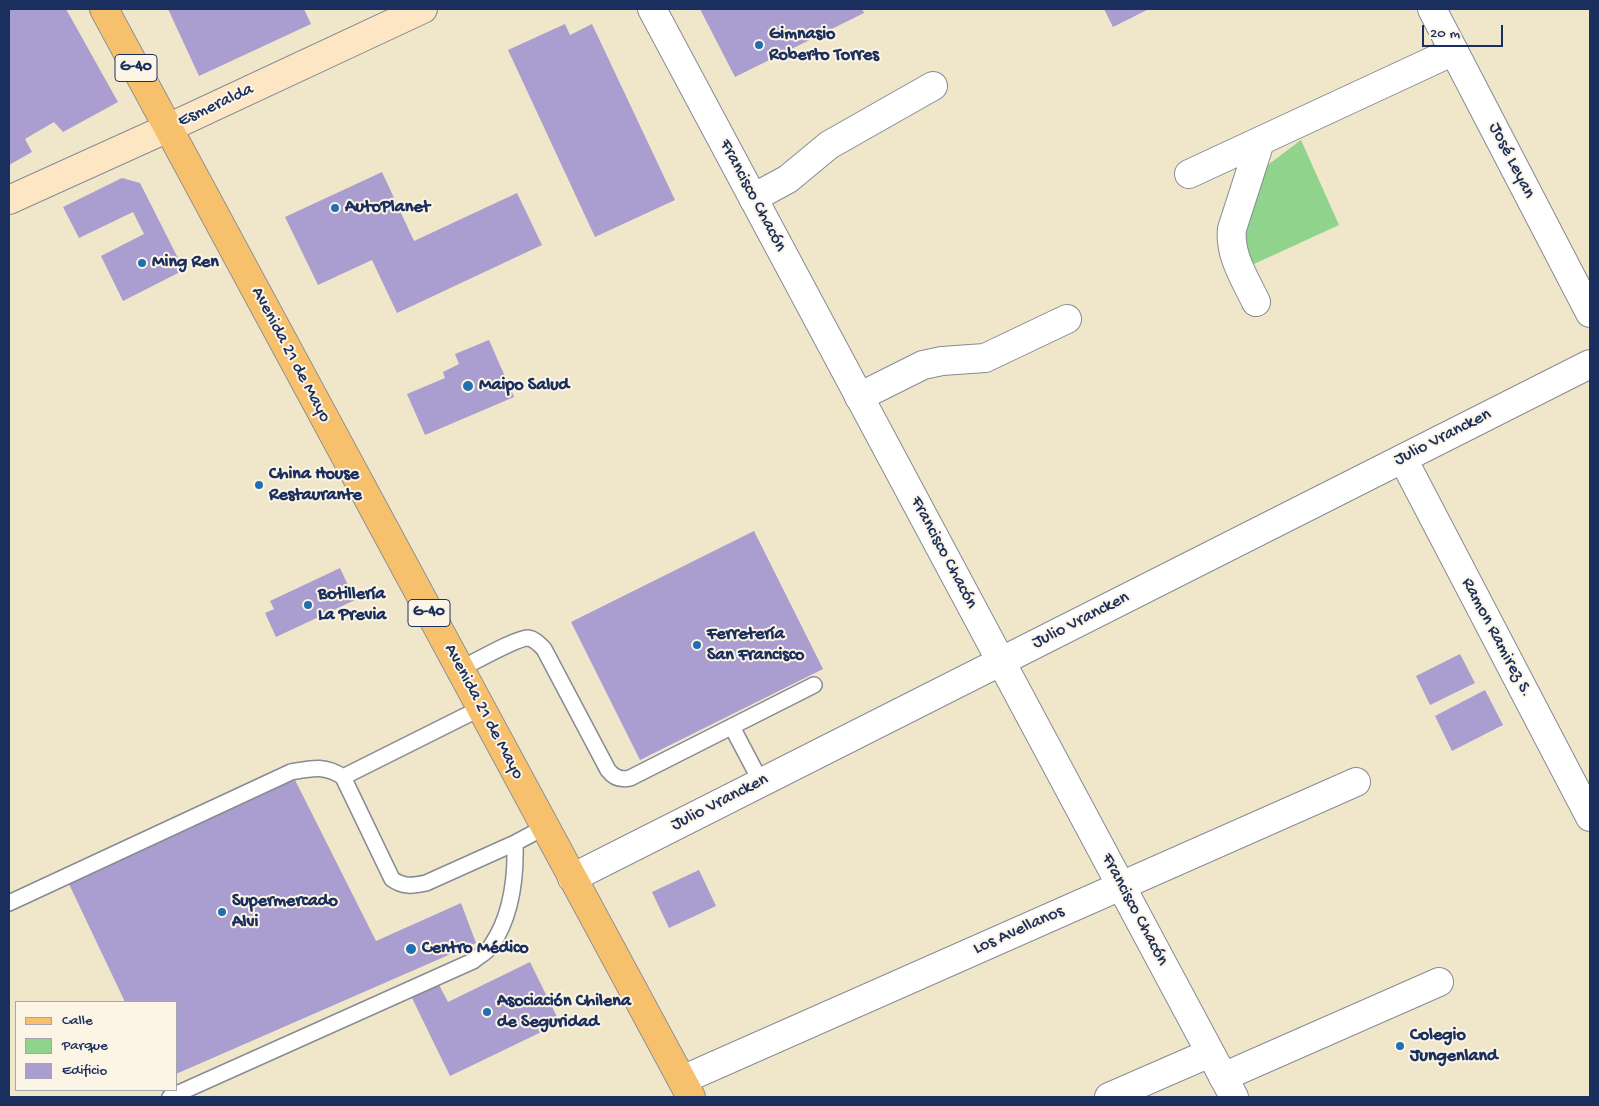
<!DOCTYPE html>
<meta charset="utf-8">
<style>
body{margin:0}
#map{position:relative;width:1599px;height:1106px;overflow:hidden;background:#f0e7ca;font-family:"Gochi Hand",sans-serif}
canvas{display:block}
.frame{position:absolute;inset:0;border:10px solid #1b2f5e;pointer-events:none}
.legend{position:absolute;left:15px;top:1001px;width:162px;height:90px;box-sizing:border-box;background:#fcf5e5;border:1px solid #a2a6af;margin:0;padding:6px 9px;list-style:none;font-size:15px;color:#1b2f5e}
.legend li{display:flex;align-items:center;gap:10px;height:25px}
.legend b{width:25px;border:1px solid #a2a6af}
.scale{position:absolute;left:1422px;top:25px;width:81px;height:22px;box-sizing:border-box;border:2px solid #1b2f5e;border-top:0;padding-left:6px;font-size:15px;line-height:18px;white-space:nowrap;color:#1b2f5e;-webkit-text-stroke:4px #fcf5e5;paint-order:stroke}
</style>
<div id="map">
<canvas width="1599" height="1106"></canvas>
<div class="frame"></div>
<ul class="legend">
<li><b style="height:6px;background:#f7c06c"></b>Calle</li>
<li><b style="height:14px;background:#8fd38d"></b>Parque</li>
<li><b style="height:14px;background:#aa9dcf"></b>Edificio</li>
</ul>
<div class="scale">20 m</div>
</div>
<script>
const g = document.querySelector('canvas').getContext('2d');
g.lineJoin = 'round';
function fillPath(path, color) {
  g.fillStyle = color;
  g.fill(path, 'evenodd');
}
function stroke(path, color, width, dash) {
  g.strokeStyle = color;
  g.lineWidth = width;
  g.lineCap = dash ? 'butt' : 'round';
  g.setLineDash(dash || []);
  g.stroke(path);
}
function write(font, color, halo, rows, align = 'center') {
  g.font = font + ' "Gochi Hand",sans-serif';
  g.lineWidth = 4;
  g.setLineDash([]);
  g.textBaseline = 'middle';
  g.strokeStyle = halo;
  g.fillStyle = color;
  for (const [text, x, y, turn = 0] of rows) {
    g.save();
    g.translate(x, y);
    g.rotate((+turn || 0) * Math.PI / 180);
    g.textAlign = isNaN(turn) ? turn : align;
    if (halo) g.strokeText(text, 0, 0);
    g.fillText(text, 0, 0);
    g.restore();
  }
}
const green = new Path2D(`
 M1301,140L1339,225L1254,264L1240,240L1265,167Z`);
const building = new Path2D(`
 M9,9H66L118,102L63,132L54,122L25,139L32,152L9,165Z
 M168,9H304L311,24L199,76Z
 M700,9H862L864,13L735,77Z
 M1104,9H1149L1113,27Z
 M565,24L570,35L592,24L675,200L595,237L508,50Z
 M382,172L414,241L517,193L542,245L397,313L372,260L318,285L285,217Z
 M122,178L140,183L184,270L123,301L101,256L144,234L133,212L79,238L63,207Z
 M489,340L514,397L425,435L407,394L445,378L443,372L459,364L455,354Z
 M754,531L823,669L640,760L571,622Z
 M340,568L355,600L276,637L265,613L274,609L270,601Z
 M1460,654L1475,683L1430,705L1416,676Z
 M1485,690L1503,725L1452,751L1435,716Z
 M294,778L376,941L461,903L476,943L176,1074V1002H125L68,882Z
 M699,870L716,906L669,928L652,892Z
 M530,962L560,1023L450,1076L411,996L438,983L448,1002Z`);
const service = new Path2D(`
 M460,669C473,663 516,638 528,638C535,639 539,644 544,649L608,770C614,778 621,780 630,778L814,685
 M481,708L343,777L392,879C403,887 412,886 426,883L515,843
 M732,727L761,782
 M9,903L291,772C313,768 325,765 343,777
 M170,1097L473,961C479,956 487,952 491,946C512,916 516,878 515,843L545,827`);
const minor = new Path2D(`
 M1189,174L1454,51
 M753,198L788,179L829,145L933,86
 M1256,302C1245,279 1229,255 1232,229L1260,142
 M859,397L923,365L942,361L985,358L1067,319
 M1403,459L1590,817
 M1223,1077L1439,982
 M682,1080L1356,782
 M1109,1097L1210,1053`);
const tertiary = new Path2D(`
 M652,9L1234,1097
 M1432,9L1590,313
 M572,878L1590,364`);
const secondary = new Path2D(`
 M9,200L168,128L423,9`);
const primary = new Path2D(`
 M104,9L691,1097`);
const markers = [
 [759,45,5,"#1f6fb2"],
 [335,208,5,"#1f6fb2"],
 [142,263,5,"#1f6fb2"],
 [468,386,6,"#1f6fb2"],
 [259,485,5,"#1f6fb2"],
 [308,605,5,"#1f6fb2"],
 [697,645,5,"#1f6fb2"],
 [222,912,5,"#1f6fb2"],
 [411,949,6,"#1f6fb2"],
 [487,1012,5,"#1f6fb2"],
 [1400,1046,5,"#1f6fb2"]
];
const shields = [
 [136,68,42],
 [429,613,42]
];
const shieldNames = [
 ["G-40",136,68],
 ["G-40",429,613]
];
const poiNames = [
 ["Gimnasio",769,35],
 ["Roberto Torres",769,56],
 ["AutoPlanet",345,208],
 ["Ming Ren",152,263],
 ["Maipo Salud",479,386],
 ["China House",269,475],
 ["Restaurante",269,496],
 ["Botillería",318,595],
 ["La Previa",318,616],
 ["Ferretería",707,635],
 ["San Francisco",707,656],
 ["Supermercado",232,902],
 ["Alvi",232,923],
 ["Centro Médico",422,949],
 ["Asociación Chilena",497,1002],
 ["de Seguridad",497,1023],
 ["Colegio",1410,1036],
 ["Jungenland",1410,1057]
];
const streetNames = [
 ["Esmeralda",216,106,-25],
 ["José Leyan",1511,161,63],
 ["Francisco Chacón",752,196,62],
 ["Avenida 21 de Mayo",290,355,62],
 ["Julio Vrancken",1443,438,-27],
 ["Francisco Chacón",943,553,62],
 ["Julio Vrancken",1081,621,-27],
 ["Ramon Ramirez S.",1496,638,62],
 ["Avenida 21 de Mayo",483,712,62],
 ["Julio Vrancken",720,803,-27],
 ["Francisco Chacón",1134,910,62],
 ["Los Avellanos",1019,931,-24]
];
fillPath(green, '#8fd38d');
fillPath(building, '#aa9dcf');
stroke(service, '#868b94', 18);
stroke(minor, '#868b94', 30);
stroke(tertiary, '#868b94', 30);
stroke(secondary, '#868b94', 30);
stroke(primary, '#868b94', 30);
stroke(service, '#fff', 15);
stroke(minor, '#fff', 28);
stroke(tertiary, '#fff', 28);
stroke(secondary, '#fce6c4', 28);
stroke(primary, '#f7c06c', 28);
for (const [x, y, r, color] of markers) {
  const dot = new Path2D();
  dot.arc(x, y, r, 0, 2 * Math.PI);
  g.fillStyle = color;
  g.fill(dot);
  stroke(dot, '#fcf5e5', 2);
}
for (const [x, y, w] of shields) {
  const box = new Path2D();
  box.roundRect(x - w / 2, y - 13.5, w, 27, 4);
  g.fillStyle = '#fcf5e5';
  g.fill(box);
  stroke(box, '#1b2f5e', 1);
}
write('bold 16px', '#1b2f5e', null, shieldNames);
write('bold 18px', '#1b2f5e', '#fcf5e5', poiNames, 'left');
write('18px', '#1b2f5e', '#fcf5e5', streetNames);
</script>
